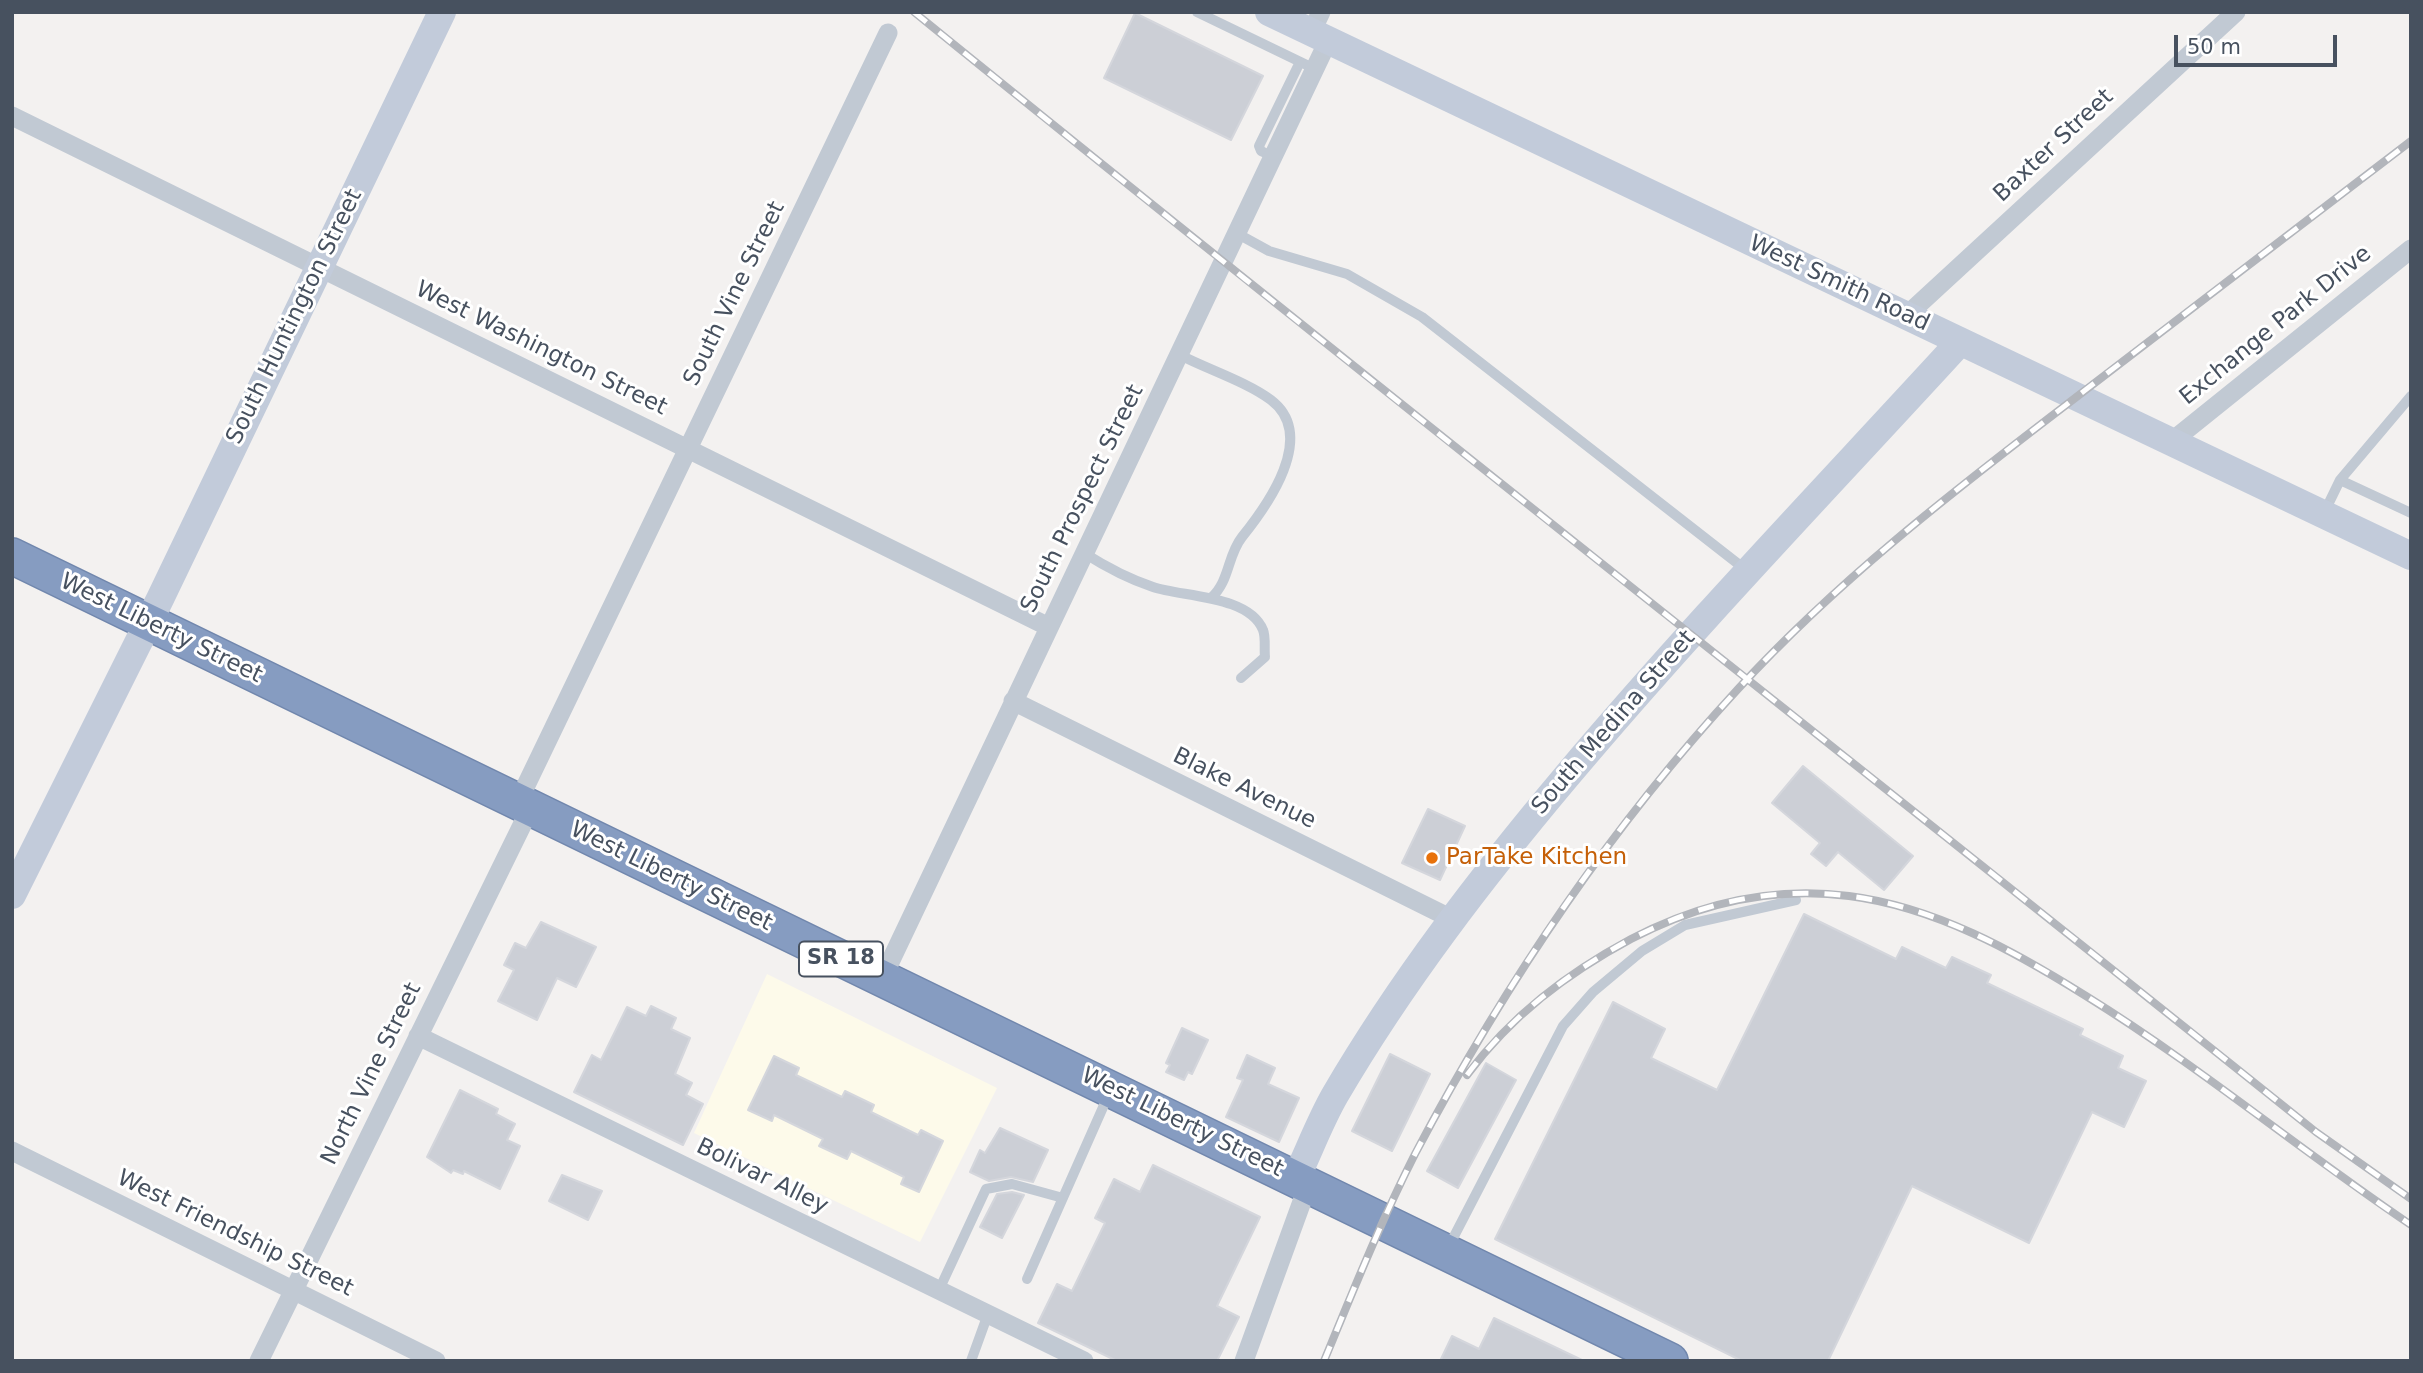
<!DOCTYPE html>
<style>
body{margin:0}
#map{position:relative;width:2423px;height:1373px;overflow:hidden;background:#f3f1f0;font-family:"DejaVu Sans",sans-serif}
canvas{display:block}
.frame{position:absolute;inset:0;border:14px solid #47515f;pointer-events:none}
.scale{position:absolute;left:2174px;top:35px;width:163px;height:32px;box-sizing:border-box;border:4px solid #47515f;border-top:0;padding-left:9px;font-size:21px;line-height:24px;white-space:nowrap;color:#47515f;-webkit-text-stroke:5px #fff;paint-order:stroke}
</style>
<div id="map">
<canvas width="2423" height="1373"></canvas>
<div class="frame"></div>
<div class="scale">50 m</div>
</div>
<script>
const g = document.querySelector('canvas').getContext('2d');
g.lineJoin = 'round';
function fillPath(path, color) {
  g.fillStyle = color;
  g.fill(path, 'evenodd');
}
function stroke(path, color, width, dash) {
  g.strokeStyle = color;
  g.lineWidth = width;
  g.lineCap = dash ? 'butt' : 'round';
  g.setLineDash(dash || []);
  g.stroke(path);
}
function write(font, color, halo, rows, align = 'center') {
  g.font = font + ' "DejaVu Sans",sans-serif';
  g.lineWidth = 6;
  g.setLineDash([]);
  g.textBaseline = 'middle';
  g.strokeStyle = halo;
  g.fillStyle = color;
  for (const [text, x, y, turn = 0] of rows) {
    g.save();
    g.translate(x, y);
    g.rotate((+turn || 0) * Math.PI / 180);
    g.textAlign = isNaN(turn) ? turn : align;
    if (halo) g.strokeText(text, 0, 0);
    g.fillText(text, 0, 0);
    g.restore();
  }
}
const commercial = new Path2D(`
 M767,974L997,1088L920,1242L694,1133Z`);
const building = new Path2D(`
 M1135,13L1263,76L1231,140L1104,78Z
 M1803,766L1913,856L1884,890L1838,852L1826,866L1811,854L1820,843L1772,803Z
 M1428,809L1465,826L1440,880L1402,863Z
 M1804,914L1896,959L1902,947L1946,968L1952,957L1991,975L1987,983L2083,1029L2080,1035L2123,1056L2118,1068L2146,1081L2124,1127L2092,1112L2029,1243L1912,1186L1828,1361H1742L1495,1239L1613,1002L1665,1029L1651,1058L1717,1090Z
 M541,922L596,947L576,987L557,978L537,1020L498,1001L514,970L504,965L515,943L526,948Z
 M651,1006L676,1018L671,1029L690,1038L675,1074L692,1083L686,1095L703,1104L683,1145L574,1092L592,1055L601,1060L627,1007L646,1016Z
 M1182,1028L1208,1040L1192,1074L1188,1072L1184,1080L1166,1072L1170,1065L1166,1063Z
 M1390,1054L1430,1074L1392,1151L1352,1131Z
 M1247,1055L1275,1068L1268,1084L1299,1098L1279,1142L1226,1117L1243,1080L1237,1078Z
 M774,1056L799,1068L796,1075L842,1097L845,1091L874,1105L871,1112L918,1135L921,1130L943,1141L919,1192L901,1184L904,1177L851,1151L847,1159L819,1146L823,1139L774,1115L772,1121L748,1110Z
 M1486,1063L1516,1080L1458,1188L1427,1171Z
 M460,1090L498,1109L496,1114L515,1124L507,1140L520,1146L500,1189L464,1171L463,1174L453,1170L451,1173L427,1157Z
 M1000,1128L1048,1150L1033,1182L1011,1177L989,1181L970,1172L980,1150L985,1153Z
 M1153,1165L1260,1217L1217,1306L1239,1317L1217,1361H1117L1038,1323L1057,1284L1072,1291L1105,1223L1095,1218L1114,1179L1140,1192Z
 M562,1175L602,1191L588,1220L549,1201Z
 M1012,1192L1024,1195L1002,1238L980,1227L997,1194Z
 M1494,1318L1584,1361H1440L1452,1336L1479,1349Z`);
const lane = new Path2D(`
 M1197,12L1315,69
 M1274,157L1261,151L1259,146L1300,62
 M1238,234L1269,251L1347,274L1422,317L1746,570
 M1180,355C1207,369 1247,382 1271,400C1318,436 1267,506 1242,537C1227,556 1230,581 1211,598
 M2340,480L2411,513
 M2324,513L2340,480L2411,396
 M1084,553C1106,567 1129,579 1153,587C1182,597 1249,595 1263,630C1266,637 1264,649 1265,657L1241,678
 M1449,1246L1563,1026L1593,992L1642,951L1685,925L1796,900
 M1027,1279L1108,1096
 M939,1290L986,1189L1012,1184L1063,1198
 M971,1361L988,1314`);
const street = new Path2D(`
 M1311,33L1321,12
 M12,116L1049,627
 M1906,316L2236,12
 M2171,442L2411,249
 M1013,701L1454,920
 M517,804L888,33
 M882,979L1328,41
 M418,1036L1084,1361
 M12,1151L436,1361
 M259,1361L530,809
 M1244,1361L1308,1185`);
const secondary = new Path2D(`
 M1269,12L2411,556
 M12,895L160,599L442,12
 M1296,1178C1309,1151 1320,1121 1335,1095C1401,982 1482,877 1566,777C1692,627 1828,486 1960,342`);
const highway = new Path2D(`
 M12,556L1670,1361`);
const rail = new Path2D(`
 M914,12C1378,389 1849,758 2316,1132L2411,1199
 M1467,1075C1511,1016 1566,974 1631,939C1700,903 1771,886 1849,896C1935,907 2014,951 2086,996C2199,1066 2301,1151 2411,1225
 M1324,1361C1353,1291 1381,1221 1415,1154C1504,985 1608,830 1738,689C1836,582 1951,493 2066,405C2180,317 2296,229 2411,141`);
const markers = [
 [1432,858,7,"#e8710a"]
];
const shields = [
 [841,959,84]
];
const shieldNames = [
 ["SR 18",841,959]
];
const streetNames = [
 ["Baxter Street",2054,146,-43],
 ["West Smith Road",1839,284,25],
 ["South Vine Street",735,294,-64],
 ["South Huntington Street",295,317,-64],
 ["Exchange Park Drive",2276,326,-39],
 ["West Washington Street",541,349,26],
 ["South Prospect Street",1083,499,-64],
 ["West Liberty Street",161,629,26],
 ["South Medina Street",1614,723,-49],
 ["Blake Avenue",1244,789,26],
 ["West Liberty Street",671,877,26],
 ["North Vine Street",372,1074,-64],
 ["West Liberty Street",1182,1123,26],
 ["Bolivar Alley",762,1177,26],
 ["West Friendship Street",235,1234,26]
];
const foodNames = [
 ["ParTake Kitchen",1446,858]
];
fillPath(commercial, '#fdfaea');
fillPath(building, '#cccfd6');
stroke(building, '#d4d6dc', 2);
stroke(highway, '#7187ad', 38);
stroke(lane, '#c1c9d3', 10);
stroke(street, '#c1c9d3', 19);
stroke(secondary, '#c2cbda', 28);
stroke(highway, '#869cc1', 35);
stroke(rail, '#b2b5bb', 8);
stroke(rail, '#fff', 5, [16]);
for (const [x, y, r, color] of markers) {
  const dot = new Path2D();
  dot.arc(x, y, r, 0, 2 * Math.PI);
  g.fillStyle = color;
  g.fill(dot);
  stroke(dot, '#fff', 2.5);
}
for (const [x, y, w] of shields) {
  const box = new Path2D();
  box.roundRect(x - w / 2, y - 17.5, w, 35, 5);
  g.fillStyle = '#fff';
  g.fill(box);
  stroke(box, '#47515f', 2);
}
write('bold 21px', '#47515f', null, shieldNames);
write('23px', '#47515f', '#fff', streetNames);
write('23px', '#c56008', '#fff', foodNames, 'left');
</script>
